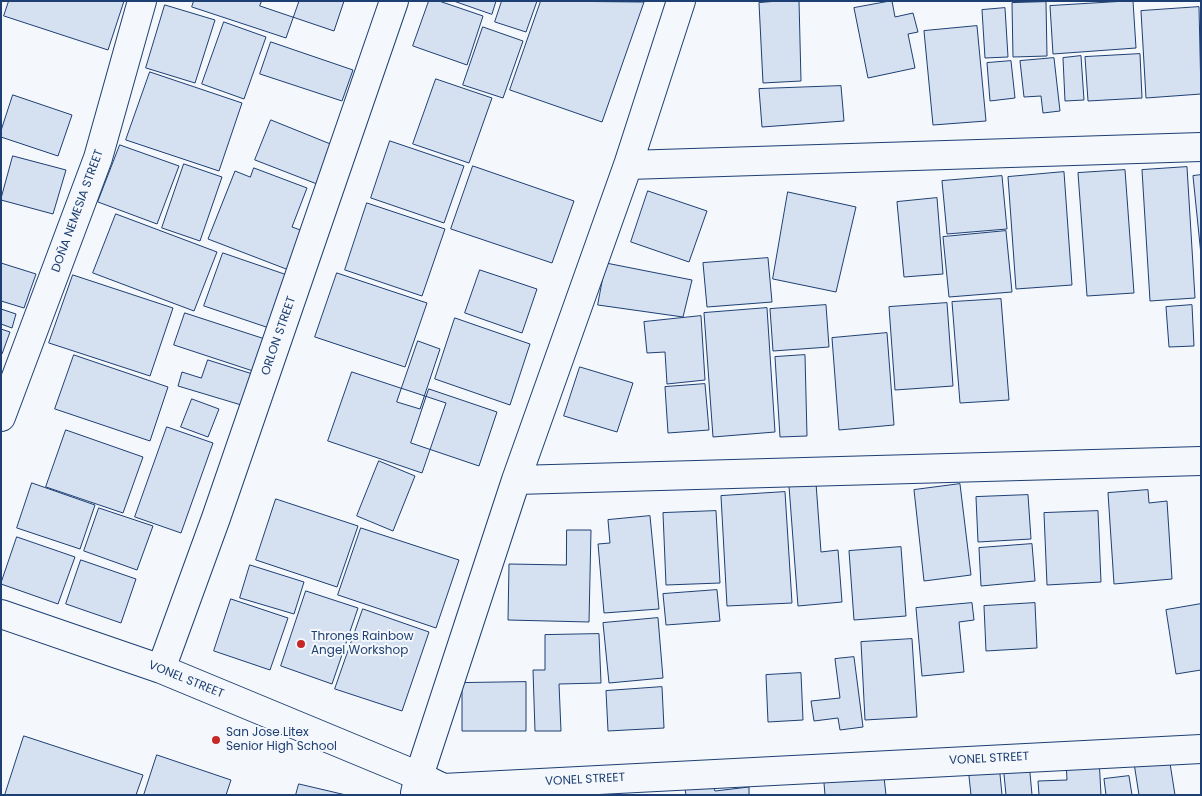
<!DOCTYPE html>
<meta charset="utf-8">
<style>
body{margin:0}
#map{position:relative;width:1202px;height:796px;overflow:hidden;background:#f4f7fb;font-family:Poppins,sans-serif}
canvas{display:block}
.frame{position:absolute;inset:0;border:2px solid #1d3f73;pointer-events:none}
</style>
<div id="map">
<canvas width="1202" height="796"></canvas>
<div class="frame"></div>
</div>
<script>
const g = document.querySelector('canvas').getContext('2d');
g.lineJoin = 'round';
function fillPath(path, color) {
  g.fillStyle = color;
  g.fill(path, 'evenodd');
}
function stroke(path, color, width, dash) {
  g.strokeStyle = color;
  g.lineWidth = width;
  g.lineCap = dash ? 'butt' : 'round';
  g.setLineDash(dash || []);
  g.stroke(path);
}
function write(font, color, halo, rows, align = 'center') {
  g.font = font + ' Poppins,sans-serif';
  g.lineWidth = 4;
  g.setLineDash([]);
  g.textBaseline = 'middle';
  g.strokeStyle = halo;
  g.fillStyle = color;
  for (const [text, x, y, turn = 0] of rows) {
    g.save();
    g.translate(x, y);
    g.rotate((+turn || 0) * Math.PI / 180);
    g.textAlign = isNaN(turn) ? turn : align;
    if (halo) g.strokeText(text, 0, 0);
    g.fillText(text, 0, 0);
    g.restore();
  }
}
const building = new Path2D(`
 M9,1H124L108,50L4,16Z
 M194,1H299L286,38L192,7Z
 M262,1H344L334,31L260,6Z
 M429,1H439L483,16L467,65L413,46Z
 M454,1H496L492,14Z
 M502,1H537L526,32L495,22Z
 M541,1L644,2L602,122L510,90Z
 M778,1H799L801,81L763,83L759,3Z
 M892,1L895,17L913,13L918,32L908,34L915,68L868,78L854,8Z
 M1133,1L1136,48L1053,54L1050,6Z
 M1046,2L1047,56L1013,57L1012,3Z
 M165,5L215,20L195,83L146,68Z
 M1199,7L1201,94L1146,98L1141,11Z
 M1005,8L1008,57L985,58L982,10Z
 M224,22L266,37L244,99L202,84Z
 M977,26L986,121L933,125L924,31Z
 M483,27L523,41L503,98L463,85Z
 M271,42L353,70L342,101L260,74Z
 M1140,54L1142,98L1088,101L1085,57Z
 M1081,56L1084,100L1065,101L1063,58Z
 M1054,58L1060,111L1043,113L1041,96L1024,97L1020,61Z
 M1011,61L1015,98L990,101L987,63Z
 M150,72L242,103L219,171L126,140Z
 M436,79L492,98L469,163L413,144Z
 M841,86L844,121L762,127L759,89Z
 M13,95L72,115L58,156L1,137V131Z
 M271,120L333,145L317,184L255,160Z
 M390,141L464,166L444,223L371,198Z
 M120,145L179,166L157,224L98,202Z
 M13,156L66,170L53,214L1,200Z
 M184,164L222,177L200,241L162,228Z
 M473,166L574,201L552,263L451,229Z
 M1187,167L1195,298L1150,301L1142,170Z
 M254,168L307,188L292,227L309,233L294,272L208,239L235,171L250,177Z
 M1125,170L1134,293L1087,296L1078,173Z
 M1064,172L1072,285L1016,289L1008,177Z
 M1201,175V255L1193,176Z
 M1002,176L1007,229L947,234L942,181Z
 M648,191L707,211L689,262L631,242Z
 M788,192L856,207L836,292L773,279Z
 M937,198L943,274L904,277L897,202Z
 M367,203L445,229L422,296L345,270Z
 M116,214L217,252L194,311L93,273Z
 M1006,231L1012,292L949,297L943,237Z
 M223,253L293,277L275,330L204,306Z
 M768,258L772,302L707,307L703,263Z
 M1,263L36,274L24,308L1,301Z
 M606,263L692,280L683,317L598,305Z
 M480,270L537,289L522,333L465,313Z
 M337,273L427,303L405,367L315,337Z
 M73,275L173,308L150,376L49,343Z
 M1001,299L1009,400L960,403L952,302Z
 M947,303L953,386L895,390L889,307Z
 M826,305L829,347L773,351L770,309Z
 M1192,305L1194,346L1169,347L1166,307Z
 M767,308L775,432L713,437L704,313Z
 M1,309L16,314L12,328L1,324Z
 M185,313L268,340L256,372L174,345Z
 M701,316L705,380L667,384L665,352L647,353L644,322Z
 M455,318L530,344L510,405L435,379Z
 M1,329L10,332L2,354L1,353Z
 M887,333L894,425L839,430L832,338Z
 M418,341L440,349L420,409L397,402Z
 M74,355L168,387L150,441L55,409Z
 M805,355L807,436L780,437L775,357Z
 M208,360L259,376L248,407L178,386L182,372L201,378Z
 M580,367L633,383L617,432L564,416Z
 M352,372L446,403L422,473L328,441Z
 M705,384L709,430L668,433L665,387Z
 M429,389L497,412L479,466L411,443Z
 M192,399L219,409L208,437L181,427Z
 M167,427L213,443L181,533L135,517Z
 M66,430L143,457L123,513L46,487Z
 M379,461L415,476L393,531L357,516Z
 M32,483L95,505L80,549L17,528Z
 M816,483L821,552L838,550L842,602L798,606L789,486Z
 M960,484L971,575L924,581L914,490Z
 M1148,490L1149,503L1167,501L1172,579L1114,584L1108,493Z
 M785,492L792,603L727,606L721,496Z
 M1028,495L1031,539L978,542L976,497Z
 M276,499L358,526L337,587L256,560Z
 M99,508L153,526L137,570L84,551Z
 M716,511L720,583L666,585L663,513Z
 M1098,511L1101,582L1047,585L1044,513Z
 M650,516L659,609L604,613L598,544L610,543L608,520Z
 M361,528L459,560L436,628L338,595Z
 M567,530H591L589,622L508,620L509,564L566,565Z
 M17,537L75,557L58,604L1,584Z
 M1032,544L1035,581L981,586L979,548Z
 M901,547L906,616L854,620L849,551Z
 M81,560L136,579L121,623L66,604Z
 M250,565L304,582L294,614L240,598Z
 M717,590L720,621L666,625L663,594Z
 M306,591L358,608L332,684L281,666Z
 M231,599L288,618L270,670L214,651Z
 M972,603L974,620L959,622L964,672L922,676L916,608Z
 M1035,603L1037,648L986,651L984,606Z
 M1201,604V670L1176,674L1166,610Z
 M363,609L429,632L402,711L335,689Z
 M658,618L663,678L609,683L603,623Z
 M599,634L601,683L559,684L561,731H535L533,670H545V635Z
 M912,639L917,717L865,720L861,642Z
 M854,657L863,727L840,730L838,718L814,721L811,701L840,698L835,659Z
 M801,673L803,720L768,722L766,675Z
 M526,682V731H462V683Z
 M662,687L664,728L608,731L606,691Z
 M24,736L143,775L136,795H5Z
 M157,755L231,780L226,795H144Z
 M1169,757L1175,795H1139L1134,763Z
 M1099,758L1101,795H1039L1038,781L1067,780L1066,760Z
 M1029,762L1032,795H1006L1003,764Z
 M999,764L1002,795H971L968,767Z
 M1129,776L1132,795H1106L1104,779Z
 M884,777L886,795H825L824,783Z
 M299,784L346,795H296Z
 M713,786L715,791L749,787V795H686L685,789Z`);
const street = new Path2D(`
 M628,165L1201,147
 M1,417L98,158L142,1
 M516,480L1201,461
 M1,614L161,669L419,776L443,788L1201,749
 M161,669L216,518L394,1
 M415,793L419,776L516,480L628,165L681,1`);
const markers = [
 [301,644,5,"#c62828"],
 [216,740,5,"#c62828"]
];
const streetNames = [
 ["DOÑA NEMESIA STREET",78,211,-70],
 ["ORLON STREET",279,336,-71],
 ["VONEL STREET",186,680,22],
 ["VONEL STREET",989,759,-3],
 ["VONEL STREET",585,780,-3]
];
const poiNames = [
 ["Thrones Rainbow",311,637],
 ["Angel Workshop",311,651],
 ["San Jose Litex",226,733],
 ["Senior High School",226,747]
];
fillPath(building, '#d5e0f0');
stroke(building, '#1d3f73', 1);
stroke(street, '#1d3f73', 30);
stroke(street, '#f4f7fb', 28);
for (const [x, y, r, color] of markers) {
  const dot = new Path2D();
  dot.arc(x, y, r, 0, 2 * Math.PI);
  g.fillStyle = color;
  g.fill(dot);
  stroke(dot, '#f4f7fb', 2);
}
write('12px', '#1d3f73', '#f4f7fb', streetNames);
write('12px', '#1d3f73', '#f4f7fb', poiNames, 'left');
</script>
